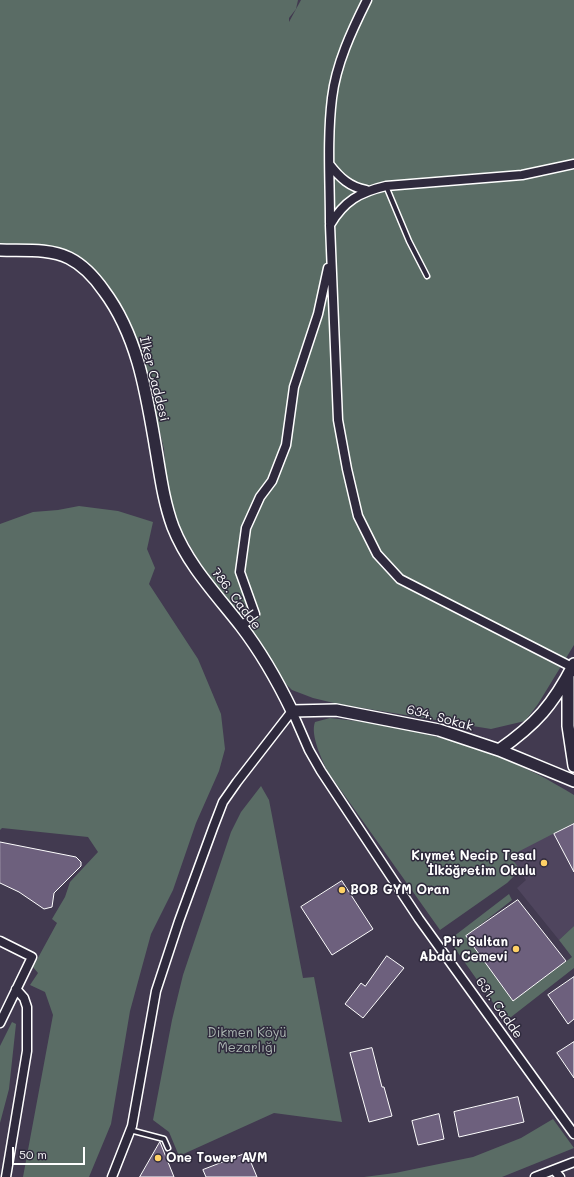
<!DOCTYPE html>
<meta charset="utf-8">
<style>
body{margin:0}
#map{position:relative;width:574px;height:1177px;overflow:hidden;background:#423a50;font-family:Mali,sans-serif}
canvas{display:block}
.scale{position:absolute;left:12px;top:1147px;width:73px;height:18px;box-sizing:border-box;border:2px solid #fff;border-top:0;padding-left:5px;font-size:12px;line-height:14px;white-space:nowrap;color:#fff;-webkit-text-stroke:3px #2f2a3d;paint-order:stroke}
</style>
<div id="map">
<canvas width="574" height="1177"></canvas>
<div class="scale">50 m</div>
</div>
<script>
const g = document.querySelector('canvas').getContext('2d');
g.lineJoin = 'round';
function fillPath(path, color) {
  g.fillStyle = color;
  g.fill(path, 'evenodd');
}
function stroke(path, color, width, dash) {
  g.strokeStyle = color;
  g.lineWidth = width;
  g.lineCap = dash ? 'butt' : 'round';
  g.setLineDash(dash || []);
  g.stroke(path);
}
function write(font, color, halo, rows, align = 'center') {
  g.font = font + ' Mali,sans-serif';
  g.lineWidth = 3;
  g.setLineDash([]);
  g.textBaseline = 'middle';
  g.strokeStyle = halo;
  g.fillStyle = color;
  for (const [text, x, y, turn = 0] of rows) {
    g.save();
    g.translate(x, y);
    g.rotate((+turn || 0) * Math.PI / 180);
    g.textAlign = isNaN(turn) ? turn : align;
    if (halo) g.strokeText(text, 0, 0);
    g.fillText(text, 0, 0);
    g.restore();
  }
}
const built = new Path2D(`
 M574,799V926L559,940L517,888L526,880L477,814Z`);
const green = new Path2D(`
 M0,0H298L296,9L289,18V22L301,0H574V645L538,704L525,721L491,729L338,704L313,698L292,690L278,676L244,620L212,581L194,553L176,520L166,481L164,449L152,400L124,316L72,259L0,250Z
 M79,506L118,511L153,522L147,549L155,568L149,584L198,659L221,714L225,749L219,771L196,823L173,890L151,934L130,1011L111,1124L89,1177H23L53,1015L45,992L30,985L38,973L33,967L57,923L52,919L65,897L70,882L98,852L88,837L2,828L0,830V524L33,512L58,510Z
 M330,718C401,725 473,742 537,774C549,780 562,788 574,795V823L510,856L520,870L507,883L440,930L328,772C322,760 310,735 315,722Z
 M261,786L269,800L303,978L314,977L342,1122L274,1113L179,1156L169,1132L153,1120L172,1020L183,975L231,832L241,812Z
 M509,894L512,900L466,936L513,1001L572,957L559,940L574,926V968L506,1021L449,940Z
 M12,1022L16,1024L9,1089L0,1123V1046Z
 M553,1119L574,1148L502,1177H364L395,1173L473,1157L521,1138Z`);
const building = new Path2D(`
 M574,824V872L554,834Z
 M0,842L76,857L81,862V866L54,893L52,907L44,909L19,892L0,883Z
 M342,881L373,929L332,955L301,907Z
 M518,900L566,961L513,1001L466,936Z
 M387,956L404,968L363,1018L345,1004L361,983L365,986Z
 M574,977V1019L568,1024L548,995Z
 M574,1042V1078L557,1053Z
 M372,1048L382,1087H384L392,1116L369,1122L350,1053Z
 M518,1097L524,1122L459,1137L454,1112Z
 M439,1114L444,1139L418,1145L412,1121Z
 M160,1142L174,1177H140Z
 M247,1153L257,1177H206L203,1170Z`);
const lane = new Path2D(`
 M386,186L409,241L427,276
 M130,1130L164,1139L168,1148`);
const street = new Path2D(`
 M330,165C340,178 350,187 366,190
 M330,223C330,182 327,139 332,98C336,64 352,30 367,0
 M241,627L255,614L240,572L246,528L260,497L272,481L286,445L294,387L318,314L328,268
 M572,667L400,579L377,554L358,516L347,469L338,420L330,225C344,201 360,192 386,186L522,175L574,164
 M292,711L309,750L321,771L419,919L574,1134
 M0,941L32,957L0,1023
 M554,1170L560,1177
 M6,1177L27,1051V1007L24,998L16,989
 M112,1177L132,1126L156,991L179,921L213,828L223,802L237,782L292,711
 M535,1177L574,1162`);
const secondary = new Path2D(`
 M0,250C22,251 49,248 69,258C83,265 95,278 104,291C137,335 146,391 155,444C160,472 163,500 173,527C188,565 216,594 241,626C261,652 278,682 292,711L336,710L439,730L499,750L574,781
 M568,677V726L574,766
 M499,750C536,724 553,705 574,664`);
const markers = [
 [544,863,4,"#ffd166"],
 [342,890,4,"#ffd166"],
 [516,949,4,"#ffd166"],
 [158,1158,4,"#ffd166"]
];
const streetNames = [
 ["İlker Caddesi",154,379,76],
 ["786. Cadde",236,599,53],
 ["634. Sokak",440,718,15],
 ["631. Cadde",499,1008,55]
];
const poiNames = [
 ["Kıymet Necip Tesal",536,856],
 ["İlköğretim Okulu",536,871],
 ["BOB GYM Oran",350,890,"left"],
 ["Pir Sultan",508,942],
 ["Abdal Cemevi",508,957],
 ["One Tower AVM",166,1158,"left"]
];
const parkNames = [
 ["Dikmen Köyü",247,1033],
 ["Mezarlığı",247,1048]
];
fillPath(built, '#4f455e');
fillPath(green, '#5a6c65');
fillPath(building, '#6d607d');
stroke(building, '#fff', 1);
stroke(lane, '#fff', 7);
stroke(street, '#fff', 11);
stroke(secondary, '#fff', 14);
stroke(lane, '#2f2a3d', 4);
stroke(street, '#2f2a3d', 8);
stroke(secondary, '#2f2a3d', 11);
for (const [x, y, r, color] of markers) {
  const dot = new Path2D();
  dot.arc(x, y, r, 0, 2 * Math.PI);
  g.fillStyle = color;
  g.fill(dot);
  stroke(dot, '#2f2a3d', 1.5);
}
write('13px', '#fff', '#2f2a3d', streetNames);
write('bold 13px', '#fff', '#2f2a3d', poiNames, 'right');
write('13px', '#acb6b2', '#2f2a3d', parkNames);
</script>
